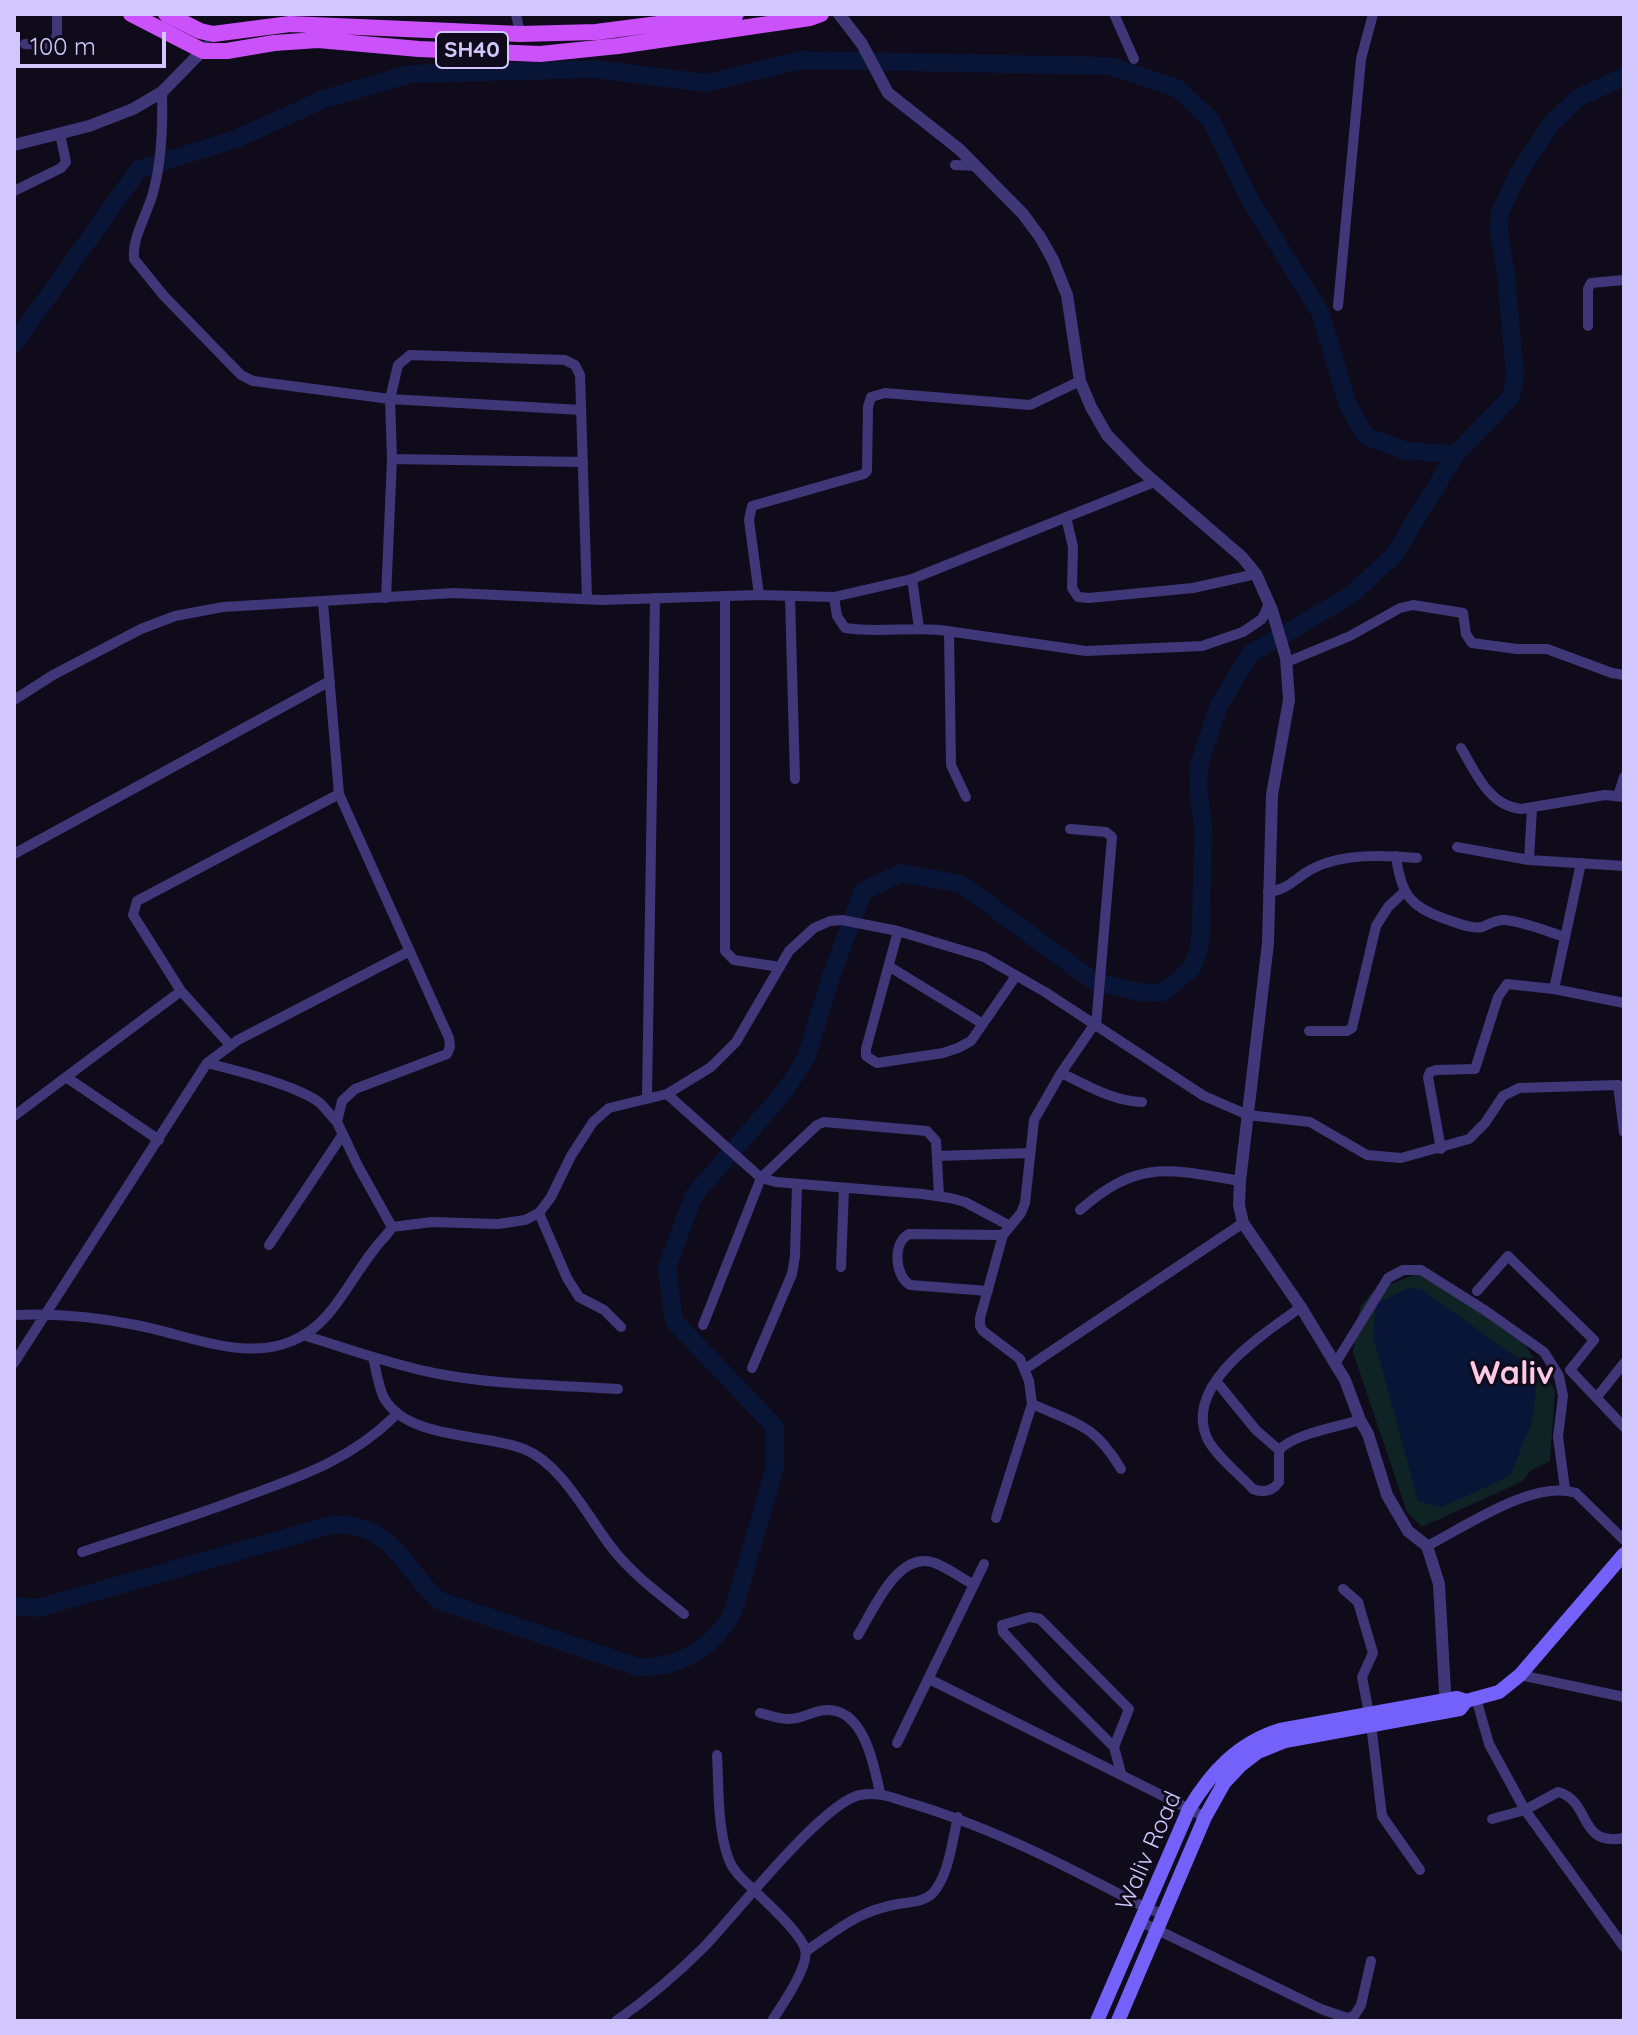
<!DOCTYPE html>
<style>
body{margin:0}
#map{position:relative;width:1638px;height:2035px;overflow:hidden;background:#0f0b1b;font-family:Quicksand,sans-serif}
canvas{display:block}
.frame{position:absolute;inset:0;border:16px solid #d2c7fd;pointer-events:none}
.scale{position:absolute;left:16px;top:32px;width:150px;height:36px;box-sizing:border-box;border:4px solid #d2c7fd;border-top:0;padding-left:10px;font-size:24px;line-height:28px;white-space:nowrap;color:#d2c7fd;-webkit-text-stroke:6px #0f0b1b;paint-order:stroke}
</style>
<div id="map">
<canvas width="1638" height="2035"></canvas>
<div class="frame"></div>
<div class="scale">100 m</div>
</div>
<script>
const g = document.querySelector('canvas').getContext('2d');
g.lineJoin = 'round';
function fillPath(path, color) {
  g.fillStyle = color;
  g.fill(path, 'evenodd');
}
function stroke(path, color, width, dash) {
  g.strokeStyle = color;
  g.lineWidth = width;
  g.lineCap = dash ? 'butt' : 'round';
  g.setLineDash(dash || []);
  g.stroke(path);
}
function write(font, color, halo, rows, align = 'center') {
  g.font = font + ' Quicksand,sans-serif';
  g.lineWidth = 6;
  g.setLineDash([]);
  g.textBaseline = 'middle';
  g.strokeStyle = halo;
  g.fillStyle = color;
  for (const [text, x, y, turn = 0] of rows) {
    g.save();
    g.translate(x, y);
    g.rotate((+turn || 0) * Math.PI / 180);
    g.textAlign = isNaN(turn) ? turn : align;
    if (halo) g.strokeText(text, 0, 0);
    g.fillText(text, 0, 0);
    g.restore();
  }
}
const green = new Path2D(`
 M1419,1273L1463,1299L1524,1343L1555,1390L1550,1461L1531,1470L1523,1481L1422,1527L1407,1512L1353,1352L1360,1307L1373,1291ZM1373,1336L1536,1392L1394,1406Z`);
const water = new Path2D(`
 M1408,1288L1421,1289L1519,1359L1533,1378L1536,1392L1532,1422L1510,1476L1442,1507L1418,1501L1373,1336L1376,1304Z`);
const river = new Path2D(`
 M14,344L139,169L236,139L324,99L410,74L595,69L706,83L802,60L1110,66L1177,88L1211,120L1250,200L1320,312L1348,405L1366,436L1406,451L1456,454
 M14,1606L38,1608L335,1524C394,1526 401,1565 438,1600L638,1667C679,1669 714,1647 733,1612L775,1467V1427L674,1321L667,1268L694,1195L785,1091L806,1058L831,977L863,891L901,873L961,884L1095,982L1145,993L1164,992L1192,968L1199,949L1201,929L1203,827L1198,786L1199,765L1219,705L1250,654L1351,595L1394,555L1456,454L1511,397L1515,376L1506,275L1499,232L1500,212L1518,174L1552,123L1579,97L1624,77`);
const minor = new Path2D(`
 M516,14L520,34
 M1114,14L1134,59
 M25,44L51,45L57,35V14
 M162,92C163,126 162,161 153,193C147,215 132,237 134,259L164,296L241,375L253,381L390,399L581,410
 M955,165L976,166
 M14,191L61,168L66,162L60,134
 M1338,306L1361,59L1373,14
 M1588,326V289L1591,283L1624,280
 M392,459L583,462
 M1066,517L1073,547L1072,588L1078,597L1089,598L1193,588L1256,574
 M912,579L919,628
 M759,595L749,520L752,506L864,474L867,471L868,407L871,397L885,393L1030,405L1080,381
 M725,596V951L734,960L780,967
 M790,596L795,779
 M834,597L837,616L845,628C877,633 908,627 940,630L1086,651L1202,646L1243,632L1262,619L1269,604
 M386,598L392,459L390,399L398,365L410,355L565,360L575,365L580,375L587,599
 M323,603L339,794L449,1038L450,1047L447,1054L355,1089L342,1101L337,1122L358,1166L392,1227
 M949,631L951,765L966,797
 M1287,662L1350,636L1400,608L1413,605L1463,613L1466,634L1472,643L1517,649H1547L1612,673L1624,675
 M14,700L53,675L141,629L175,616L223,607L454,593L602,600L759,595L834,597L912,579L1154,482
 M1461,748C1476,773 1489,806 1521,809L1605,795L1624,797
 M1618,796L1624,777
 M1070,829L1106,832L1112,837L1096,1026
 M1457,847L1529,860L1624,866
 M14,854L330,681
 M1396,856C1401,897 1412,908 1451,921C1459,924 1473,929 1482,927C1489,925 1495,919 1505,920C1525,922 1546,931 1565,937
 M1529,860L1532,808
 M1268,892C1288,890 1295,878 1312,869C1342,853 1384,855 1417,858
 M898,931L866,1049V1056L877,1063L943,1053L958,1048L971,1041L1016,976
 M890,967L983,1024
 M1554,989L1581,863
 M181,991L133,915L137,901L339,794
 M1309,1031H1347L1352,1028L1376,926L1388,907L1404,892
 M207,1063L238,1040L408,952
 M1061,1073C1087,1085 1112,1101 1142,1102
 M66,1077L159,1140
 M667,1094L761,1178L776,1182L922,1194L950,1198L965,1202L1010,1226
 M647,1097L655,598
 M14,1116L181,991L230,1045
 M1441,1149L1428,1077L1430,1072L1436,1070L1475,1069L1498,997L1507,984L1554,989L1624,1003
 M937,1156L1029,1153
 M1080,1210C1138,1159 1169,1169 1240,1181
 M539,1213L567,1278L579,1297L604,1310L621,1327
 M269,1245L343,1134
 M841,1267L844,1188
 M988,1291L910,1285C895,1276 892,1243 909,1234L1003,1235
 M1477,1291L1508,1256L1594,1340L1570,1370L1624,1427
 M1301,1307C1264,1334 1183,1384 1207,1438C1214,1454 1240,1475 1253,1489C1263,1493 1272,1492 1279,1482V1450C1294,1434 1337,1427 1360,1420
 M14,1315C54,1313 97,1317 136,1325C185,1334 243,1362 292,1341C332,1325 348,1282 373,1251C379,1242 387,1236 392,1227L432,1222L498,1224L525,1220L539,1213L551,1197L571,1156L593,1122L609,1108L667,1094L711,1067L736,1042L789,951L814,928L830,921L842,920L898,931L984,957L1045,992L1204,1096L1248,1115L1310,1122L1367,1155L1401,1158L1469,1139L1485,1123L1503,1096L1519,1088L1618,1085L1624,1132
 M703,1325L761,1178L817,1125L824,1122L927,1131L936,1141L939,1196
 M303,1335C346,1348 389,1364 434,1373C494,1385 557,1385 618,1389
 M373,1357C376,1369 378,1386 384,1398C408,1440 484,1433 524,1449C564,1465 590,1522 616,1553C636,1577 661,1595 684,1614
 M14,1363L207,1063C237,1071 297,1085 320,1103C326,1109 331,1116 337,1122
 M1335,1364L1388,1278L1403,1270H1421L1486,1311L1544,1352L1559,1376L1563,1396L1558,1437L1565,1489
 M752,1368L792,1274L795,1256L797,1184
 M1025,1369L1243,1223
 M1216,1381L1256,1430L1279,1450
 M1597,1397L1624,1363
 M1032,1404C1077,1424 1094,1424 1121,1469
 M996,1518L1032,1404L1029,1381L1020,1359L983,1331L980,1326V1318L1003,1235L1021,1213L1025,1203L1034,1120L1061,1073L1094,1025
 M1427,1546C1465,1527 1533,1479 1576,1493L1624,1540
 M82,1552C137,1534 192,1517 247,1496C305,1475 353,1458 397,1414
 M1343,1589L1358,1602L1373,1653L1362,1677L1371,1724L1382,1816L1420,1870
 M858,1635C873,1611 898,1549 935,1563C948,1568 961,1578 974,1585
 M1520,1675L1624,1697
 M929,1679L1205,1817
 M1476,1698L1489,1744L1525,1810L1624,1947
 M760,1713C772,1716 784,1721 797,1718C807,1716 816,1710 827,1710C864,1709 874,1765 880,1793
 M897,1743L984,1564
 M1114,1747L1053,1686L1003,1632L1002,1625L1030,1617L1040,1619L1129,1709L1114,1747L1121,1773
 M717,1755C719,1788 717,1828 729,1860C734,1873 747,1883 757,1893C769,1905 801,1933 805,1949C810,1966 781,2006 772,2021
 M1492,1819L1525,1810L1558,1792C1592,1801 1577,1847 1624,1838
 M1141,1922L1321,2009L1347,2018L1354,2016L1361,2005L1371,1961
 M806,1951C839,1929 858,1911 898,1904C910,1902 924,1902 933,1893C949,1875 952,1841 958,1817
 M616,2021C646,2000 678,1973 704,1947C735,1915 823,1802 860,1795C880,1791 895,1799 913,1804C996,1829 1070,1868 1146,1908L1165,1915`);
const tertiary = new Path2D(`
 M839,14L862,44L888,93L959,149L1023,214L1040,237L1053,260L1067,295L1080,381L1091,407L1107,435L1140,469L1242,557L1256,574L1272,610L1286,658L1289,700L1272,795L1268,943L1240,1181L1239,1205L1243,1223L1302,1309L1345,1380L1360,1420L1368,1434L1387,1495L1408,1531L1427,1546L1439,1584L1446,1709
 M14,145L89,126L133,109L162,92L206,47`);
const secondary = new Path2D(`
 M1097,2021L1189,1809C1211,1772 1238,1743 1280,1730L1457,1698L1466,1701L1499,1692L1520,1675L1624,1554
 M1118,2021L1205,1817L1224,1783L1241,1765L1258,1752L1285,1741L1460,1709L1466,1701`);
const primary = new Path2D(`
 M131,14L203,51H227L274,43L318,40L419,49L540,54L618,46L810,18L821,14
 M166,14L200,31L213,34L290,24L520,34L596,32L736,14`);
const shields = [
 [472,50,72]
];
const shieldNames = [
 ["SH40",472,50]
];
const streetNames = [
 ["Waliv Road",1149,1851,-66]
];
const districtNames = [
 ["Waliv",1512,1374]
];
fillPath(green, '#0f2325');
fillPath(water, '#091536');
stroke(river, '#091536', 18);
stroke(minor, '#403779', 10);
stroke(tertiary, '#403779', 12);
stroke(secondary, '#7461fa', 14);
stroke(primary, '#cb51fa', 16);
for (const [x, y, w] of shields) {
  const box = new Path2D();
  box.roundRect(x - w / 2, y - 18, w, 36, 6);
  g.fillStyle = '#0f0b1b';
  g.fill(box);
  stroke(box, '#d2c7fd', 2);
}
write('bold 22px', '#d2c7fd', null, shieldNames);
write('24px', '#d2c7fd', '#0f0b1b', streetNames);
write('bold 32px', '#fdc9e5', '#0f0b1b', districtNames);
</script>
